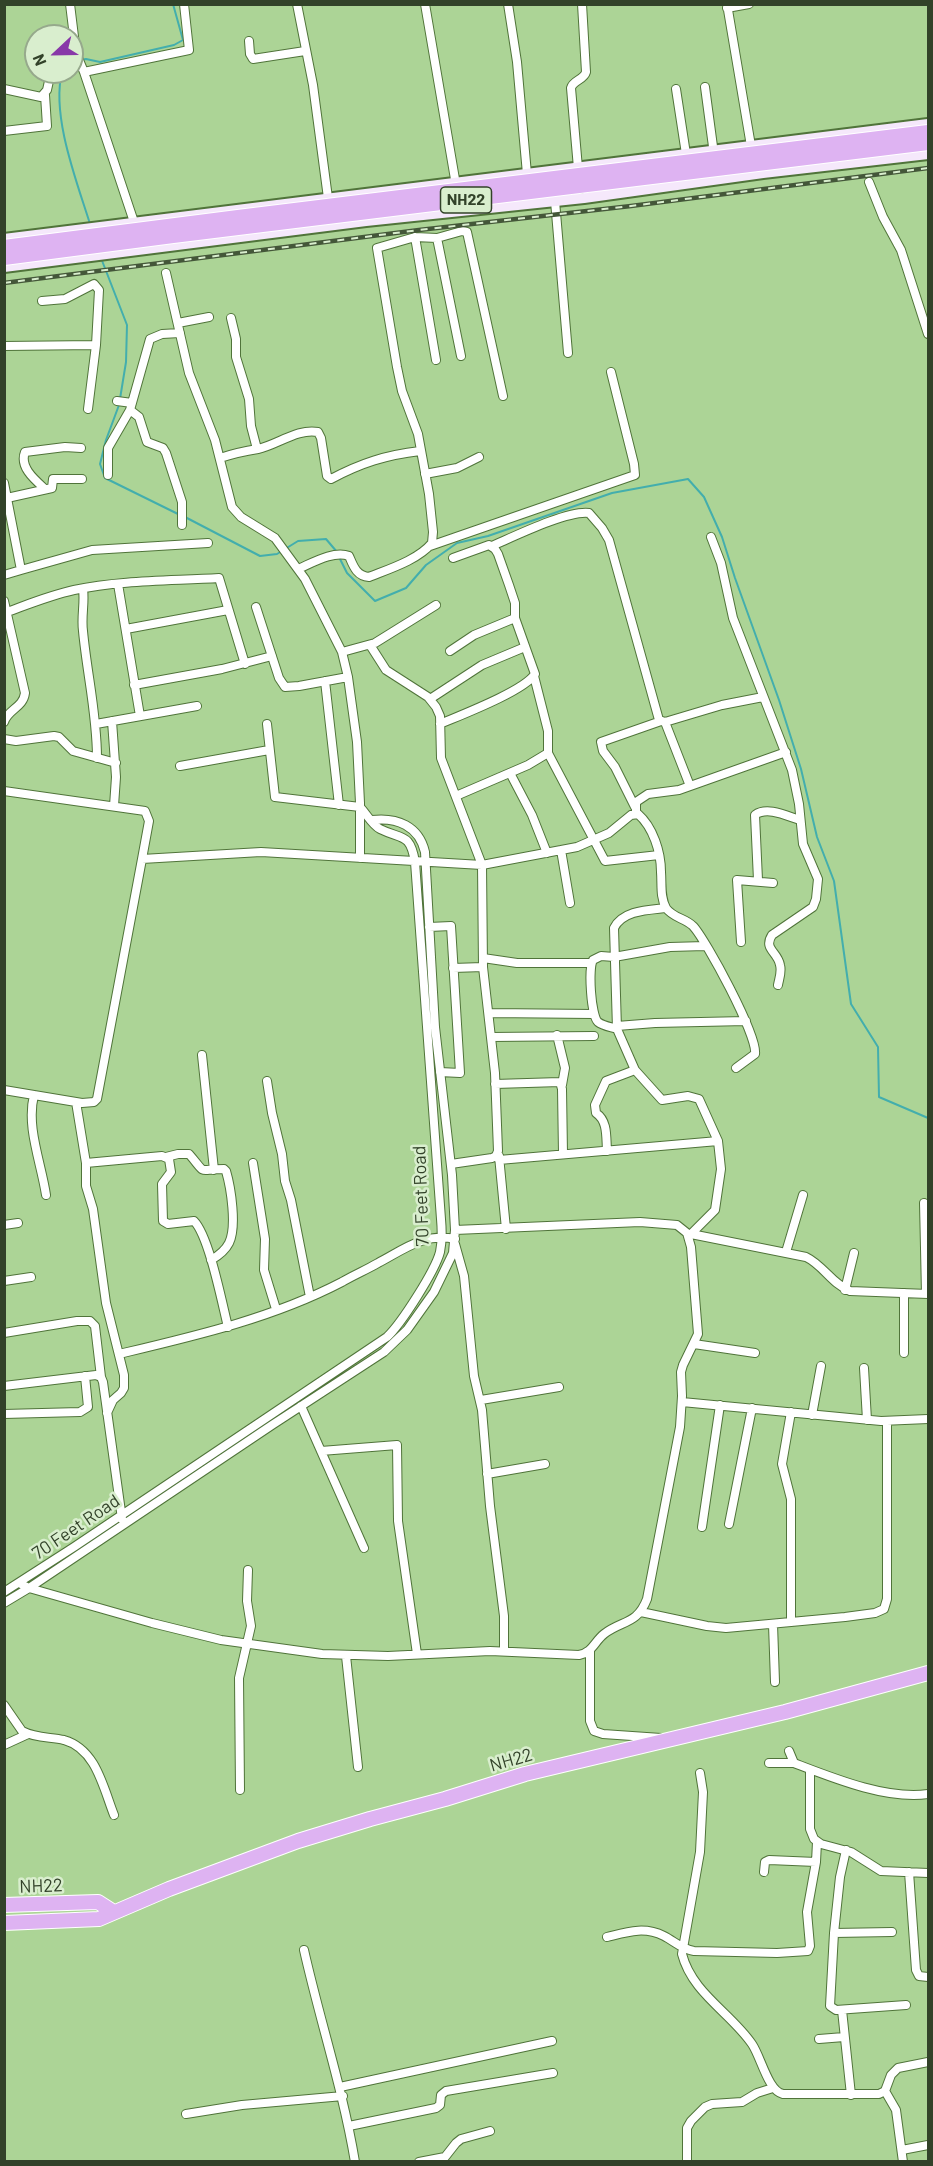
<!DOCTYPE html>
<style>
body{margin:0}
#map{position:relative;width:933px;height:2166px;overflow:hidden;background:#acd496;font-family:Barlow,sans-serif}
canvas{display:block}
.frame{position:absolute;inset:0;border:6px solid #324229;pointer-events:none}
.north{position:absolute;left:24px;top:24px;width:60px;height:60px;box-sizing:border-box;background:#d9eece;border:2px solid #96a98c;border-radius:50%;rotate:248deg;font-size:16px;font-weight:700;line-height:24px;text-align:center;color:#324229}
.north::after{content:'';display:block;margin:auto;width:21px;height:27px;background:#8838a8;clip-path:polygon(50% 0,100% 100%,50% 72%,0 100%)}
</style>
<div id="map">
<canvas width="933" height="2166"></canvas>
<div class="frame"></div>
<div class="north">N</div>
</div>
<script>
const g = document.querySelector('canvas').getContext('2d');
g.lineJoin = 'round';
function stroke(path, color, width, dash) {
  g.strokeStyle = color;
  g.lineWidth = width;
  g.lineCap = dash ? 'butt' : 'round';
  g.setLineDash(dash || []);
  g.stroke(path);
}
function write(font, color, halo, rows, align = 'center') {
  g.font = font + ' Barlow,sans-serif';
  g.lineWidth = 5;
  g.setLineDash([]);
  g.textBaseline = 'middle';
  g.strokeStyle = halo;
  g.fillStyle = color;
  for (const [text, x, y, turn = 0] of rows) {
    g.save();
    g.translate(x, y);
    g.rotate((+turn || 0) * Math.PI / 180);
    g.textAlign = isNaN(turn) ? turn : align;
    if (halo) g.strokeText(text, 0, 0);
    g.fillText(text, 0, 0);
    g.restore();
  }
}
const stream = new Path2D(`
 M72,61L86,59L100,62L174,45L183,40L173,4
 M62,72C51,116 77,182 90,224
 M101,258L127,325L126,362L119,405L106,440L100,464L105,478L180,515
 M185,517L260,556L277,554L298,541L326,539L337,552
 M339,557L347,573L375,601L406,588L426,565L457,543L488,536L612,493L688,479L704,497L722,537L735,578L779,700L801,769L817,837L834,881L851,1004L878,1047L879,1097L928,1118`);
const street = new Path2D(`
 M70,4L76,53L84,72
 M297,4L313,85L328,198
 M425,4L456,185
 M508,4L517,62L527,174
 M727,4L751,146
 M727,8L749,4
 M249,41L250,54L253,59L305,51
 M705,87L714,154
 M4,89L41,97L47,90L51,72
 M676,89L686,154
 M4,131L47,126L45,95
 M578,168L571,88C573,80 584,80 586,72L582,4
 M869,182L883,217L901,250L928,334
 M555,201L568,353
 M134,222L84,72L189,50L184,4
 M415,237L436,360
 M437,238L462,231L467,232L503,396
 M166,273L189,373L215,440L232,507L241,517L275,538L305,579L342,652L348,677L357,742L360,803V858
 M42,301L65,299L94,284L99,290L96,345L88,409
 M231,318L236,339V357L249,399L251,426L257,449
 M178,323L209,317
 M4,346L96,345
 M117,401L132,403
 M130,410L139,417L147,442L163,448L166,453L182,502V525
 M220,458C232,454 245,451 258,449C277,445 298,428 318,432L321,438L327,476L331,479C361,463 386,455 420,451
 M425,474L457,468L479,457
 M108,475V448L130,410L150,339L162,334L180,333
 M4,483L21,570L4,575
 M45,489C35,480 19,467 25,452L65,447L81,448
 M7,498L52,488L53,479H82
 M711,537L721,563L733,618L792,770L799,804L803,844L818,879L816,899L813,907L772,935C763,949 778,952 780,965C782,972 779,979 778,985
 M430,546L635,475L634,464L611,372
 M492,546C513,537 568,510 589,513L602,528L609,540L659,720L665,722L722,705L763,697
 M298,569C312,563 334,550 349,556C353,565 356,576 369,577C389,569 418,560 432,543L433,532L429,494L418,434L402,391L397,367L377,248L415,237L437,238L461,356
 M21,570L92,550L208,543
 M118,584L140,716
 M83,589C85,603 81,616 83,631C87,674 97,714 97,758
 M4,601L25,693C23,708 8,709 4,722
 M256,607L279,678L285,687L299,686L348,677
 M7,612C29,604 51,595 74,590C121,580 171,581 219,578L245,664
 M126,629L228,610
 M370,645L386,670L428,697L436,707L440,716L441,758L482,865L483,967L495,1073L498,1151L496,1156L492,1158L451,1164
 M450,651L474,635L515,618
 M342,652L375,643L436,605
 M325,681L339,805
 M134,685L222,669L272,656
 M430,699L482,665L525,647
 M112,721L116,777L114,806
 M665,722L690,786
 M96,724L197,706
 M440,724C461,715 524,691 535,674L515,618V603L509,585L498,554L495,549L489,545L453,558
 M4,739L16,741L54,736L59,737L73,751L116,763
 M548,753L605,861L659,855
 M180,766L269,750
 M510,773L532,815L547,853
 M4,791L145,811L149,821L142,859L261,852L482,865L577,847L609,833L631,815L638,814C653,827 661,852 661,872C662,885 660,897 666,908C673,918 685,918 693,926C706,940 758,1036 755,1054L736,1068
 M456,796L528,765L548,753V731L534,676
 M635,807L615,767L603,751L601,742L661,721
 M636,813V802L648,794L679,790L786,752
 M561,850L570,903
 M758,880L755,815C767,806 787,816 800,820
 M666,908C649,910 623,910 614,928L617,1029L635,1070L662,1100L688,1096L699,1099L718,1141L721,1169L715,1210L689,1236
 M429,927L451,926L460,1073L440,1072
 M741,942L737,880L773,883
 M483,958L517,963H591
 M453,968L483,967
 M489,1013L594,1014
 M617,1026L655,1023L746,1021
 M617,1029C611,1027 603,1026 598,1022C591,1016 588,968 593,960L601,956L614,957L670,947L705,946
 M557,1035L565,1068L562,1085
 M491,1037L594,1036
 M202,1055L214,1170
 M267,1081L272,1113L282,1154L285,1181L291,1200L310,1297
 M495,1084L560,1082L562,1089L563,1154
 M4,1090L82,1103L94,1102L97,1099L142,859
 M34,1095C26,1127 41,1162 46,1195
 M76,1102L86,1163V1186L93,1209L106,1303L124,1375V1388L121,1393L113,1400L107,1413
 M607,1151C606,1137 608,1121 596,1113L595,1105L606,1081L635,1070
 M499,1156L506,1229
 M166,1157L178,1154H189C208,1176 196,1169 224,1169L226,1171C231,1188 237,1227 229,1243C225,1251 218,1256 211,1260
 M499,1160L718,1141
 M86,1163L162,1156L169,1159L171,1172L162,1184L163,1221L168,1224L194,1221C209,1236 222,1303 228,1327
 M253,1163L265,1239L264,1270L276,1309
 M924,1203L926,1294
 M4,1225L18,1223
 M691,1234L806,1257C823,1265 832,1284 850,1291L928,1294
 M455,1244L464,1276L474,1376L482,1410L490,1506L504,1616V1651
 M786,1252L803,1195
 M4,1281L31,1277
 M845,1290L854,1253
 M4,1333L77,1321H90L95,1326L101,1377
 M694,1344L755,1353
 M904,1353V1293
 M119,1354C195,1336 273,1318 342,1282C354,1275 366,1270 378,1263C403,1250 425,1232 455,1239
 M864,1368L867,1420
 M4,1386L96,1375L101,1377L103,1382L122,1519
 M481,1400L559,1387
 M682,1402L881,1421L928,1419
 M301,1406L364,1548
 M4,1414L80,1412L88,1407L85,1376
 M812,1415L821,1366
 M321,1451L397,1445L398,1521L417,1654
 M487,1474L545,1464
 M729,1524L752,1408
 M702,1527L720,1405
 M19,1583L29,1588L152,1623L221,1640L322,1654L388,1656L490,1651L579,1655C593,1652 594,1642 604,1634C622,1620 637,1625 647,1599L680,1427L682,1396L681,1372L683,1365L698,1334L691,1247L687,1233L677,1225L640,1222L455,1230
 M4,1592L74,1547L387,1337C401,1324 435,1271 440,1252C442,1242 442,1230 441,1219L415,862C410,832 402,840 380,829C372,825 366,813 360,807L275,797L267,724
 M4,1603L29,1588L272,1425L384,1352L407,1330L434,1292L453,1253L455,1230L452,1175L435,1027L425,852C419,826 397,817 372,820
 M641,1612L707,1626L726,1628L845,1617L875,1613L884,1609L887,1599V1421
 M791,1622V1499L782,1464L791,1412
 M773,1624L775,1682
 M590,1651V1721L594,1731L603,1734L661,1738
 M346,1656L358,1767
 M4,1705L22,1731C35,1738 50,1737 64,1740C96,1749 103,1787 114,1815
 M4,1745L28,1734
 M789,1751L794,1763C833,1778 887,1800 928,1794
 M769,1763H794
 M810,1770V1829L814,1839L821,1844L851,1852L881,1871L928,1873
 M700,1773L703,1792L700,1852L682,1954C692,1993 731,2013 752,2044C761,2057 768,2091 783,2094H879L885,2091L891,2075L898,2068L928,2062
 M240,1790L239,1678L251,1626L247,1601L248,1570
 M846,1850L840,1877L834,1933L830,2006L836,2010L906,2005
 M764,1872L765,1862L769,1860L816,1862
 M909,1872L916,1970L919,1976L928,1977
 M834,1933L892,1932
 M607,1937C627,1932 644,1926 664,1936C674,1941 681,1949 694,1951L777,1953L808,1951L810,1946L807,1912L816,1862L817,1842
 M304,1950C320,2021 343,2090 355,2162
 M842,2010L851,2095
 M819,2039L844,2037
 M340,2087L552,2041
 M885,2091L896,2110L903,2162
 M186,2114L242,2105L343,2096
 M349,2126L436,2108L440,2105L441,2095L446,2091L553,2073
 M902,2150L928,2145
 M419,2162L445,2157L456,2143L461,2139L490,2131
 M687,2162V2128L691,2121L705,2107L712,2104L742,2102L757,2093L773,2088`);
const secondary = new Path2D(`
 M4,239L928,124
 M4,267L366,221L584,198L763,173L928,154`);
const highway = new Path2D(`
 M4,1905L98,1902L112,1911
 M4,1923L99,1919L169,1889L298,1841L370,1819L445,1799L525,1774L785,1712L928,1673`);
const rail = new Path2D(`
 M4,283L419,230L631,206L928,168`);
const highwayBridge = new Path2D(`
 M4,247L238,217L928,132
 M4,258L173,236L928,143`);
const shields = [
 [466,200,51]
];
const shieldNames = [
 ["NH22",466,200]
];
const streetNames = [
 ["70 Feet Road",421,1196,-92],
 ["70 Feet Road",76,1527,-34],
 ["NH22",511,1760,-16],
 ["NH22",41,1886,-2]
];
stroke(stream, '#43aead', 2);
stroke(street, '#50743a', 10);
stroke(secondary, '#50743a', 14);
stroke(highway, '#fff', 16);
stroke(street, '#fff', 8);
stroke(secondary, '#f5e8fb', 10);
stroke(highway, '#deb3f2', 14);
stroke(rail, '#445739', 4.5);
stroke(rail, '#d9eece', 2, [7]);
stroke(highwayBridge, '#fff', 16, []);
stroke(highwayBridge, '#deb3f2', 14);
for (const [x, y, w] of shields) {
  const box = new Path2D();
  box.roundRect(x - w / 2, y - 13, w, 26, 4.5);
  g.fillStyle = '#d9eece';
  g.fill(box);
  stroke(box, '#324229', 1.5);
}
write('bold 16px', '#324229', null, shieldNames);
write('18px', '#324229', '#d9eece', streetNames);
</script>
